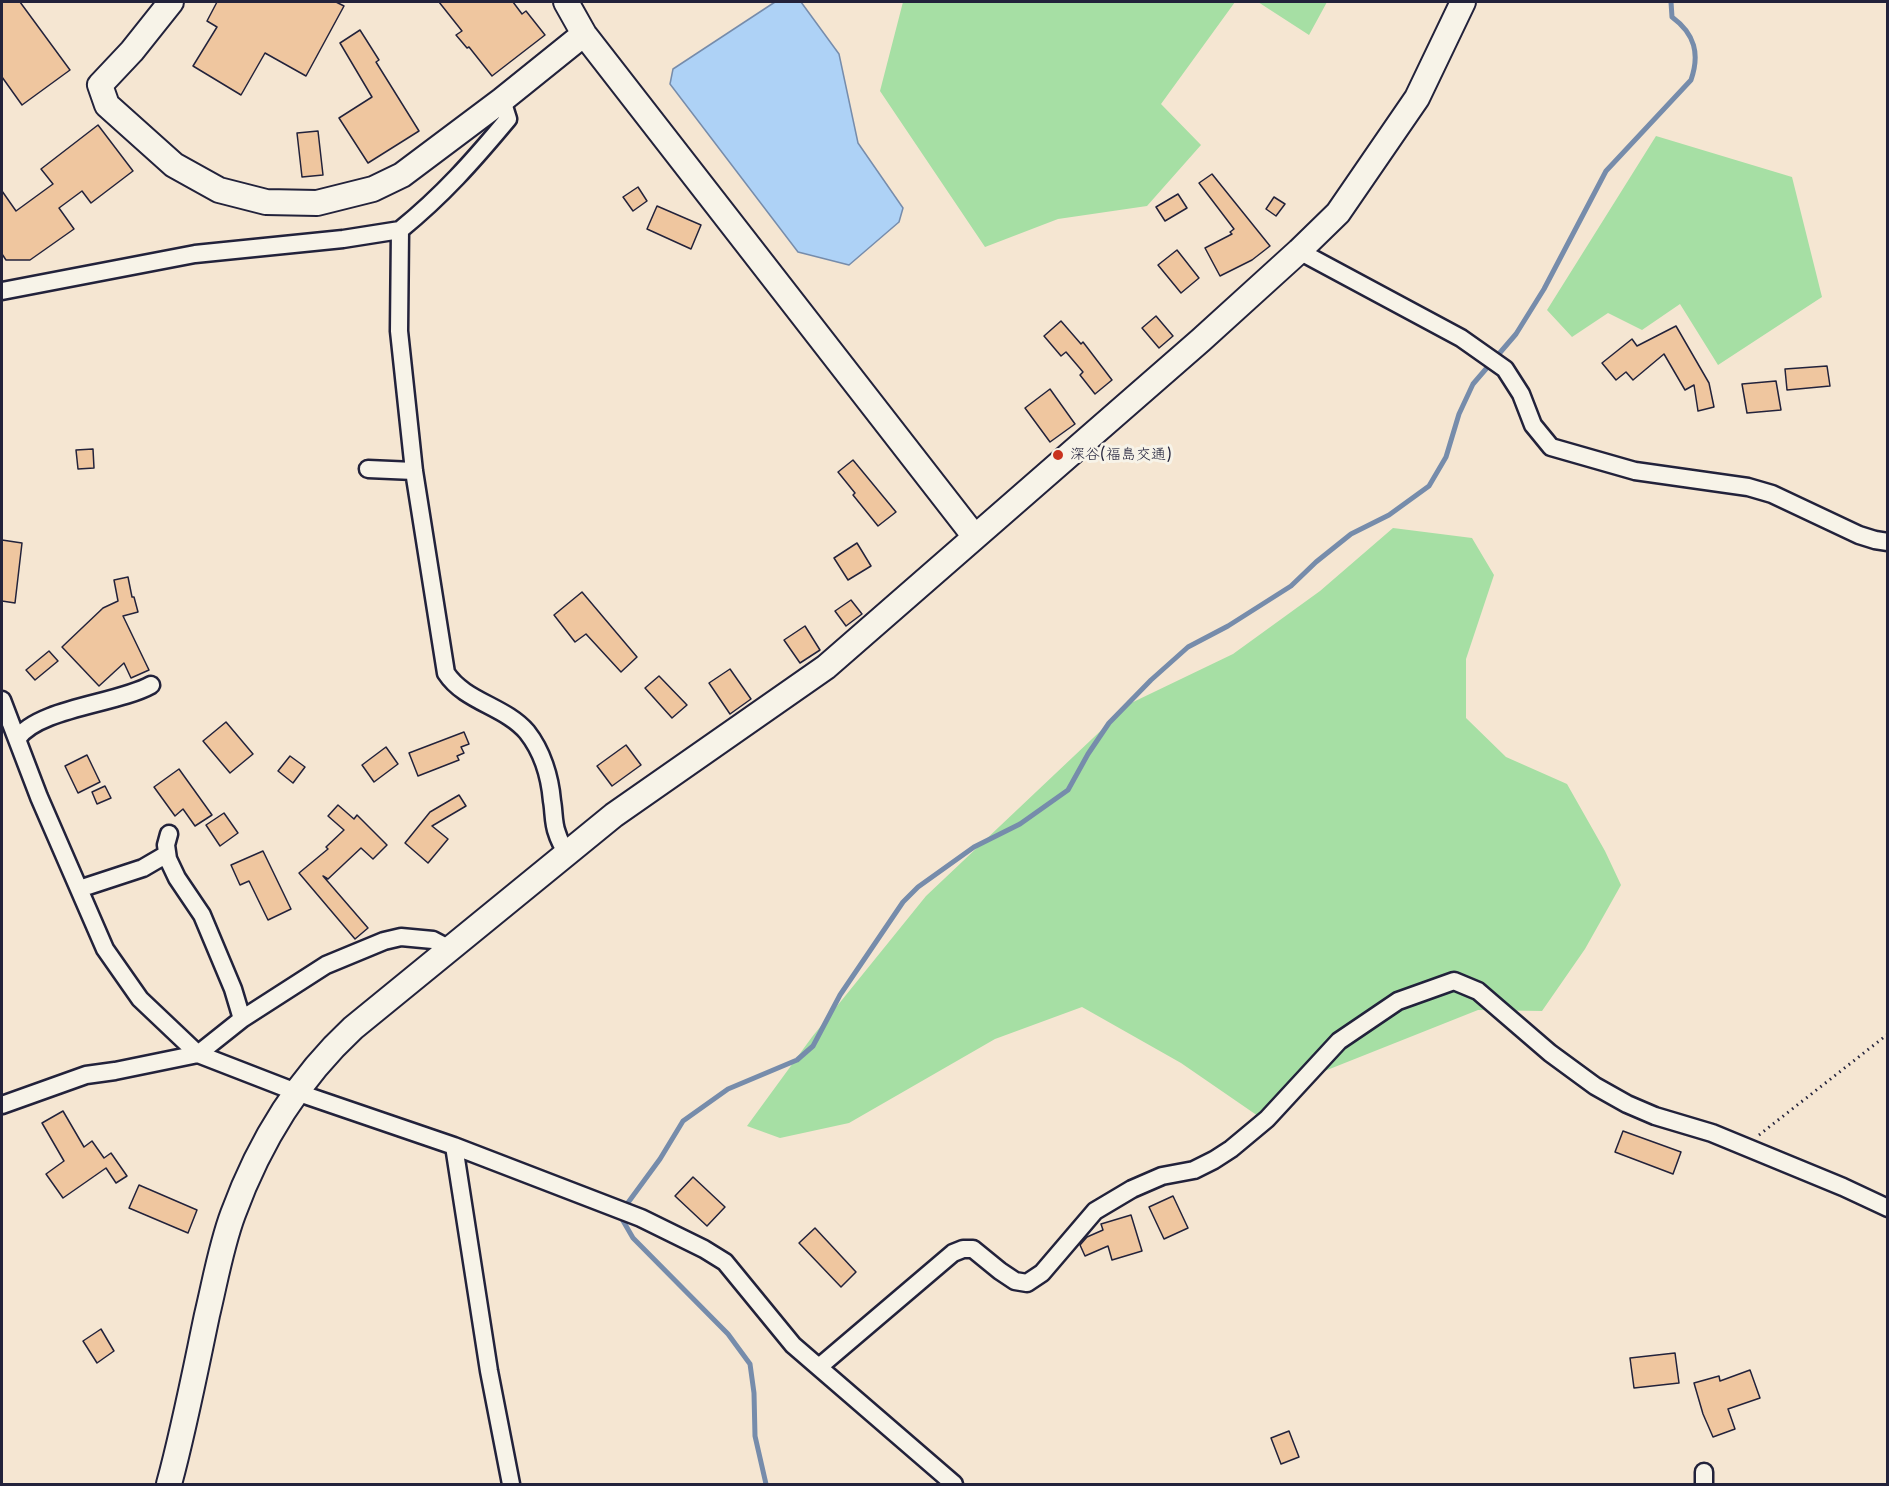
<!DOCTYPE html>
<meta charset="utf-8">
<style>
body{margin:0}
#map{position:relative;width:1889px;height:1486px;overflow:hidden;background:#f5e6d2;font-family:"Playpen Sans",sans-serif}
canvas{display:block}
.frame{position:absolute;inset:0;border:3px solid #22223b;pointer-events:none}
</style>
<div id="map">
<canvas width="1889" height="1486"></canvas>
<div class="frame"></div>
</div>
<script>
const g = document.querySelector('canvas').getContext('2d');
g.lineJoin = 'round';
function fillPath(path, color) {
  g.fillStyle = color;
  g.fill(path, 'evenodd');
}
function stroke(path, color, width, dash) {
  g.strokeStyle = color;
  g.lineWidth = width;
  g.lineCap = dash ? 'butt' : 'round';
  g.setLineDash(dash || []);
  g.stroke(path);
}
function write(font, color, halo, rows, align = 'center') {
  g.font = font + ' "Playpen Sans","Klee One",sans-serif';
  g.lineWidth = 6;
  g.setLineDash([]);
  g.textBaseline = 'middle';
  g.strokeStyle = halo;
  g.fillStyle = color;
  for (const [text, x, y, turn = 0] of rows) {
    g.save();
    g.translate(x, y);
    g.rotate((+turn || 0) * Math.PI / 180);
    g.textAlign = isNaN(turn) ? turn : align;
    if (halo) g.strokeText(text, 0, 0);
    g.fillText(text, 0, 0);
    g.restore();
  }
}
const green = new Path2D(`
 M903,2H1235L1161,104L1201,145L1147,206L1058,219L985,247L880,91Z
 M1258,2H1327L1309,35Z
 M1656,136L1792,177L1822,297L1718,365L1680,304L1642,330L1608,313L1572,337L1547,310Z
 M1393,528L1472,538L1494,575L1466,659V718L1506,757L1567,784L1605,851L1621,885L1585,949L1542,1011L1478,1010L1312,1076L1258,1116L1181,1063L1082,1007L995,1039L849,1123L780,1138L747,1126L812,1037L926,896L1129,704L1233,654L1320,591Z`);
const water = new Path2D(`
 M775,2H801L839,54L858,143L903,208L899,222L849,265L798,252L670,84L673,69Z`);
const stream = new Path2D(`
 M766,1484L755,1436L754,1393L750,1364L728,1334L633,1238L622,1219L627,1204L660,1159L683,1121L728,1089L797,1060L813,1046L840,995L903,902L918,887L974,847L1020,824L1068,790L1088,754L1109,723L1151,680L1188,647L1228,626L1291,586L1316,562L1351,534L1389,515L1429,486L1446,457L1459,414L1473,384L1516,334L1544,289L1606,171L1691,80C1700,54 1695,34 1672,17L1671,2`);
const building = new Path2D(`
 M2,2H20L70,70L22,105L2,77Z
 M217,2H336L344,6L306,76L265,53L241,95L193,66L217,27L207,21Z
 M439,2H513L522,14L526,11L545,35L492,76L469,47L467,48L456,35L462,31Z
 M360,30L379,60L376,62L419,131L368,163L339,118L372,97L340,43Z
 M98,125L133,171L91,203L82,191L59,208L74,229L30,260H6L2,254V191L16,211L53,184L41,169Z
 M318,131L323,175L302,177L297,133Z
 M1212,174L1270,246L1252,260L1220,276L1205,248L1232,234L1230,232L1234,229L1199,183Z
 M638,187L647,201L633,211L623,197Z
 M1178,194L1187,208L1165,221L1156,207Z
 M1274,197L1285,204L1276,216L1266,209Z
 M657,206L701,225L691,249L647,229Z
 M1177,250L1199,278L1181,293L1158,265Z
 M1156,316L1173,336L1159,348L1142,328Z
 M1061,321L1081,344L1083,342L1112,380L1095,394L1080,375L1083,372L1066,352L1061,356L1044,336Z
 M1676,326L1709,383L1714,407L1698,411L1694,385L1685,390L1664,354L1633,380L1626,372L1616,380L1602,363L1632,339L1637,346Z
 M1827,366L1830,386L1787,390L1785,369Z
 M1776,381L1781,410L1747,413L1742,384Z
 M1050,389L1075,424L1050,442L1025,408Z
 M93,449L94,468L78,469L76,450Z
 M853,460L896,512L878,526L853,495L855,493L838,472Z
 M2,540L22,543L15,603L2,601Z
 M857,543L871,566L848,580L834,558Z
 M128,577L132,597H134L138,612L123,616L149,670L131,678L124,663L99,686L62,647L103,608L118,601L114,580Z
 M582,592L637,657L621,672L586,634L575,642L554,615Z
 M851,600L862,614L846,626L835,611Z
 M805,626L820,650L800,663L784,640Z
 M49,651L58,661L35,680L26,670Z
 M730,669L751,699L730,714L709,683Z
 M659,676L687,705L672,718L645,688Z
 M226,722L253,754L230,773L203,741Z
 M464,732L469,744L461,747L464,753L457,756L459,760L418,776L409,753Z
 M626,745L641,765L612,786L597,766Z
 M386,747L398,764L374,782L362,765Z
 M87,755L100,782L78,793L65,766Z
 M290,756L305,767L293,783L278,771Z
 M179,769L212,815L195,826L183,809L175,816L154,787Z
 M105,786L111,798L97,804L92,792Z
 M459,795L466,806L432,826L448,839L428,863L405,843L430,812Z
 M338,805L354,819L357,815L387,845L373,859L361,848L328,879L323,876L368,928L355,939L299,873L328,849L326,847L344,830L328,816Z
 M224,813L238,833L220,846L206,825Z
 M263,851L291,909L268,920L249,881L240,885L231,865Z
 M63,1111L84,1147L92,1141L104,1158L111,1153L127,1176L116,1183L106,1168L63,1198L46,1174L64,1161L42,1123Z
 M1623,1131L1681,1152L1673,1174L1615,1152Z
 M693,1177L725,1207L707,1226L675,1196Z
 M139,1185L197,1210L188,1233L129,1208Z
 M1173,1196L1188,1228L1164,1239L1149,1207Z
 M1131,1215L1142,1251L1112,1260L1108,1246L1085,1256L1080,1245L1087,1237L1103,1230L1101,1224Z
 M815,1228L856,1272L841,1287L799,1243Z
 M101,1329L114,1351L97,1363L83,1341Z
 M1675,1353L1679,1383L1634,1388L1630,1358Z
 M1750,1370L1760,1398L1728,1409L1735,1429L1713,1437L1703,1414L1694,1383L1719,1376L1720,1381Z
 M1289,1431L1299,1457L1281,1464L1271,1438Z`);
const path = new Path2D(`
 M1759,1135L1888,1034`);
const street = new Path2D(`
 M502,100L508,119C473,161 443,195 400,230L399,331L414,471L446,673C465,702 505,706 527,732C542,751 550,777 552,801C554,811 553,823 557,833C559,840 563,847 567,853
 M1299,251L1461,338L1505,369L1521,394L1533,425L1551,447L1635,471L1748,487L1772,494L1859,535L1875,540L1888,542
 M2,291L195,254L343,239L400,230
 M368,469L414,471
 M2,700L39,797L105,949L140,999L198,1054L296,1092L454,1146L641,1218L704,1249L725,1262L793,1345L954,1484
 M17,739C38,708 117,704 151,685
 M169,834L166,845L168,859L177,878L202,915L233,989L242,1019
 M79,889L143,868L167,854
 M2,1105L86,1075L115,1071L198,1054L242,1019L326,965L384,941L401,937L433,940L450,949
 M454,1146L489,1371L511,1484
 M819,1367L953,1253L963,1249H973L1000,1271L1015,1281L1027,1283L1042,1273L1095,1211L1132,1189L1162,1176L1194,1170L1214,1160L1231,1149L1267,1119L1339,1041L1398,1001L1454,981L1478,991L1550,1053L1595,1086L1627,1104L1655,1116L1712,1133L1843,1187L1888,1208
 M1704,1472V1484`);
const secondary = new Path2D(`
 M171,2L132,51L100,85L107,105L174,165L219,190L266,202L317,203L373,189L402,175L502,100L584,34
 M566,2L584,34L975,537
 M169,1484C184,1429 195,1372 207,1315C215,1282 221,1246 233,1214C259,1143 298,1079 353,1028L614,815L826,667L1201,340L1299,251L1338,213L1417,98L1463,2`);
const markers = [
 [1058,455,6,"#c8321e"]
];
const poiNames = [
 ["深谷(福島交通)",1070,455]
];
fillPath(green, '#a6dfa4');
fillPath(water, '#aed2f6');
stroke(water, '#768cab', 1.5);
stroke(stream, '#768cab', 5);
fillPath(building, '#efc69f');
stroke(building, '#22223b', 1.5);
stroke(street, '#22223b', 21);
stroke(secondary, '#22223b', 28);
stroke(path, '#22223b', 3, [1.5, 4.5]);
stroke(street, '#f7f3e8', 16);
stroke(secondary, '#f7f3e8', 24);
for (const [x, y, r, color] of markers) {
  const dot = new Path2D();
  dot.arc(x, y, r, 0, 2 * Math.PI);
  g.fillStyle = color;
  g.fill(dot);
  stroke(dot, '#f7f3e8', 2);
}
write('15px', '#22223b', '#f7f3e8', poiNames, 'left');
</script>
